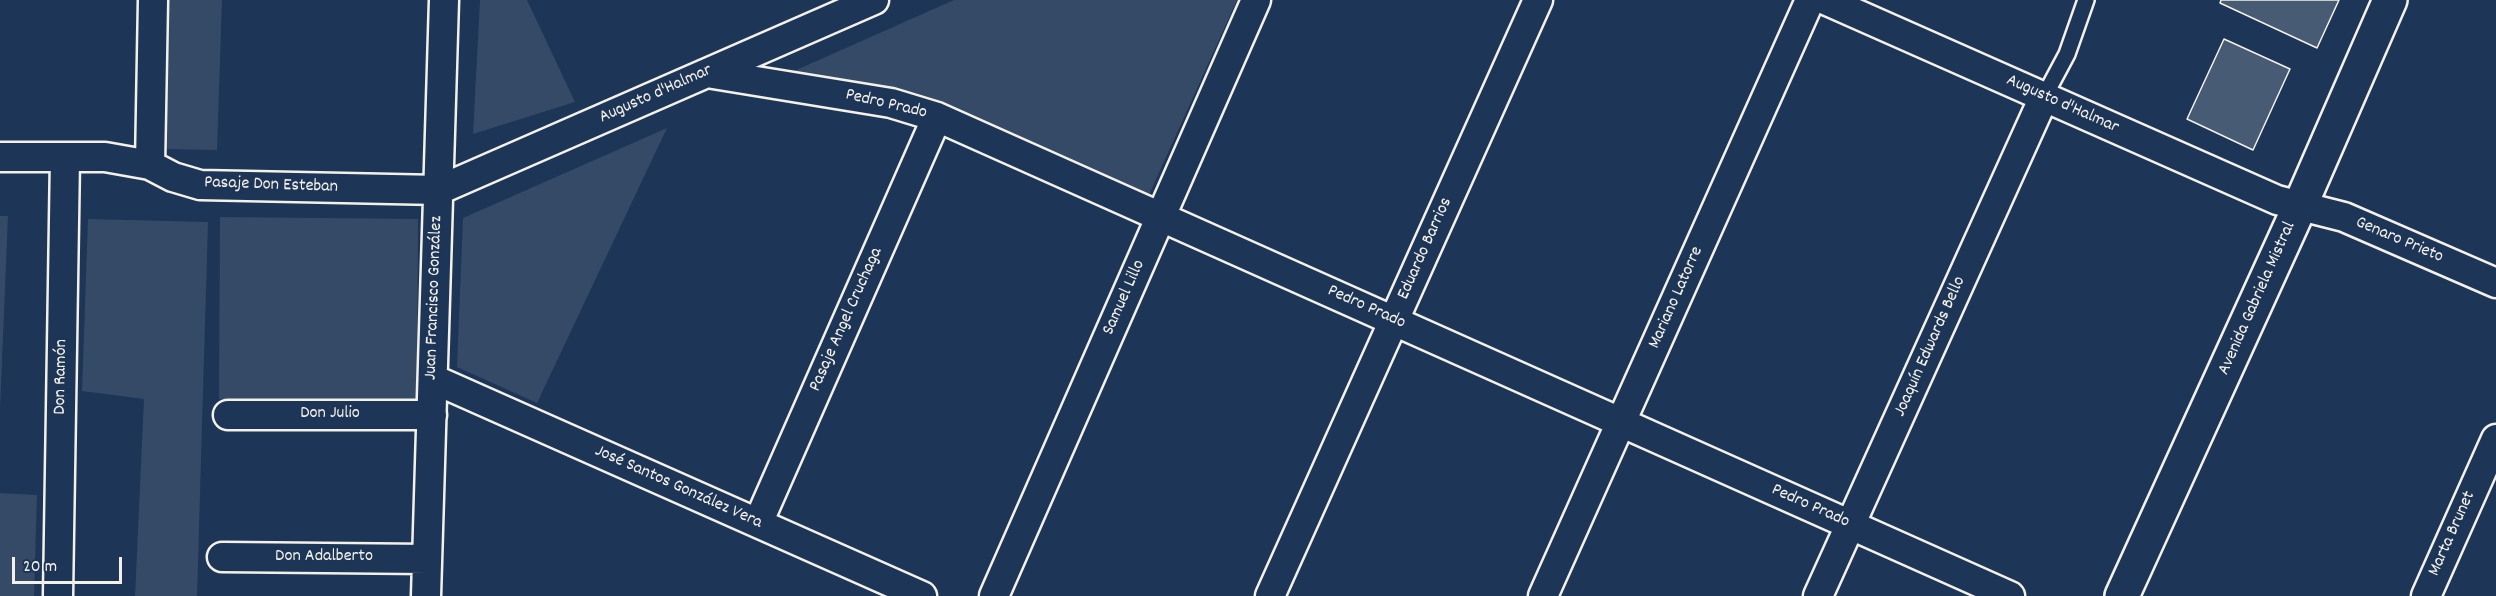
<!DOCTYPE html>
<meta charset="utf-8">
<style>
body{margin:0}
#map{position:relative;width:2496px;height:596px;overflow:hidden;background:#1d3557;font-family:Dekko,sans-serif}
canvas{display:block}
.scale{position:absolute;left:12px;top:557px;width:110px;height:27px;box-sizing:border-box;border:3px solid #f4f1e8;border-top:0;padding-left:8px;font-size:18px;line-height:21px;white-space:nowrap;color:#f4f1e8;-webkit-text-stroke:4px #1d3557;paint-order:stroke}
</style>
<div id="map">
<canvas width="2496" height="596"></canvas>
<div class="scale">20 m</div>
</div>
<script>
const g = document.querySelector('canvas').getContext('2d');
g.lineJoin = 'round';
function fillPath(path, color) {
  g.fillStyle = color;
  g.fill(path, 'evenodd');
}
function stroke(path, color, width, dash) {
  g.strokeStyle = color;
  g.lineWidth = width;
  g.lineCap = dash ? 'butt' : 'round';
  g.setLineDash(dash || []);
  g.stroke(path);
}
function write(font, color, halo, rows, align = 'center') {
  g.font = font + ' Dekko,sans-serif';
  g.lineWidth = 5;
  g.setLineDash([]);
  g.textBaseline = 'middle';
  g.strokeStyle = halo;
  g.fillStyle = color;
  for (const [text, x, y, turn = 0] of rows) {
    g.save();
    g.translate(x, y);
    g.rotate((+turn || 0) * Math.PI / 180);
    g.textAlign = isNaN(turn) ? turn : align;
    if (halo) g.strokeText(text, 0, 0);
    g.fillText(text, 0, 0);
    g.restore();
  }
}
const green = new Path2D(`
 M168,0H222L217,150L165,149Z
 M480,0H527L575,102L473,134Z
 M954,0H1237L1148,197L949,106L785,75Z
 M667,128L537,403L457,367L463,218Z
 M0,216H8L0,409Z
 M220,217L418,219L417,400L219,399Z
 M88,219L208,222L197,596H135L144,399L82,391Z
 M0,493L37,495L34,596H0Z`);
const building = new Path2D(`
 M2221,0H2339L2317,48L2220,3Z
 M2224,39L2290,69L2253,150L2187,119Z`);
const service = new Path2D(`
 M2044,97L2067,54L2086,0`);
const minor = new Path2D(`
 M1825,0L2277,200L2344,217L2496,283
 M707,73L891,103L937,117L2010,596
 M0,157H105L150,165L173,177L200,185L439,190L874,0
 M150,165L153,0
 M433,379L922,596
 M228,415H432
 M758,523L937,117
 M222,557L427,559
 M58,596L65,158
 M426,596L444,0
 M994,596L1256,0
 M1270,596L1538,0
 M1543,596L1810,0
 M1818,596L2044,97
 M2426,596L2496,439`);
const secondary = new Path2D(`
 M2122,596L2300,206L2390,0`);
const streetNames = [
 ["Augusto d'Halmar",656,95,-24],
 ["Pedro Prado",886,105,13],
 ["Augusto d'Halmar",2062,105,24],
 ["Pasaje Don Esteban",271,186,2],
 ["Genaro Prieto",2399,241,23],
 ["Eduardo Barrios",1426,249,-66],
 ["Juan Francisco González",435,298,-88],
 ["Samuel Lillo",1125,298,-66],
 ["Mariano Latorre",1677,298,-66],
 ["Avenida Gabriela Mistral",2258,299,-66],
 ["Pedro Prado",1366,308,24],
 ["Pasaje Angel Cruchaga",847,320,-66],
 ["Joaquín Edwards Bello",1931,347,-66],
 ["Don Ramón",62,377,-89],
 ["Don Julio",330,415],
 ["José Santos González Vera",678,488,24],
 ["Pedro Prado",1810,507,24],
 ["Marta Brunet",2453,534,-66],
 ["Don Adalberto",324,558]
];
fillPath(green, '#354a67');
fillPath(building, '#485b74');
stroke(building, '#f4f1e8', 1.5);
stroke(service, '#f4f1e8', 20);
stroke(minor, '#f4f1e8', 33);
stroke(secondary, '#f4f1e8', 38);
stroke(service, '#1d3557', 15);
stroke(minor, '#1d3557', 28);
stroke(secondary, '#1d3557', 33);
write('18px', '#f4f1e8', '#1d3557', streetNames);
</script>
